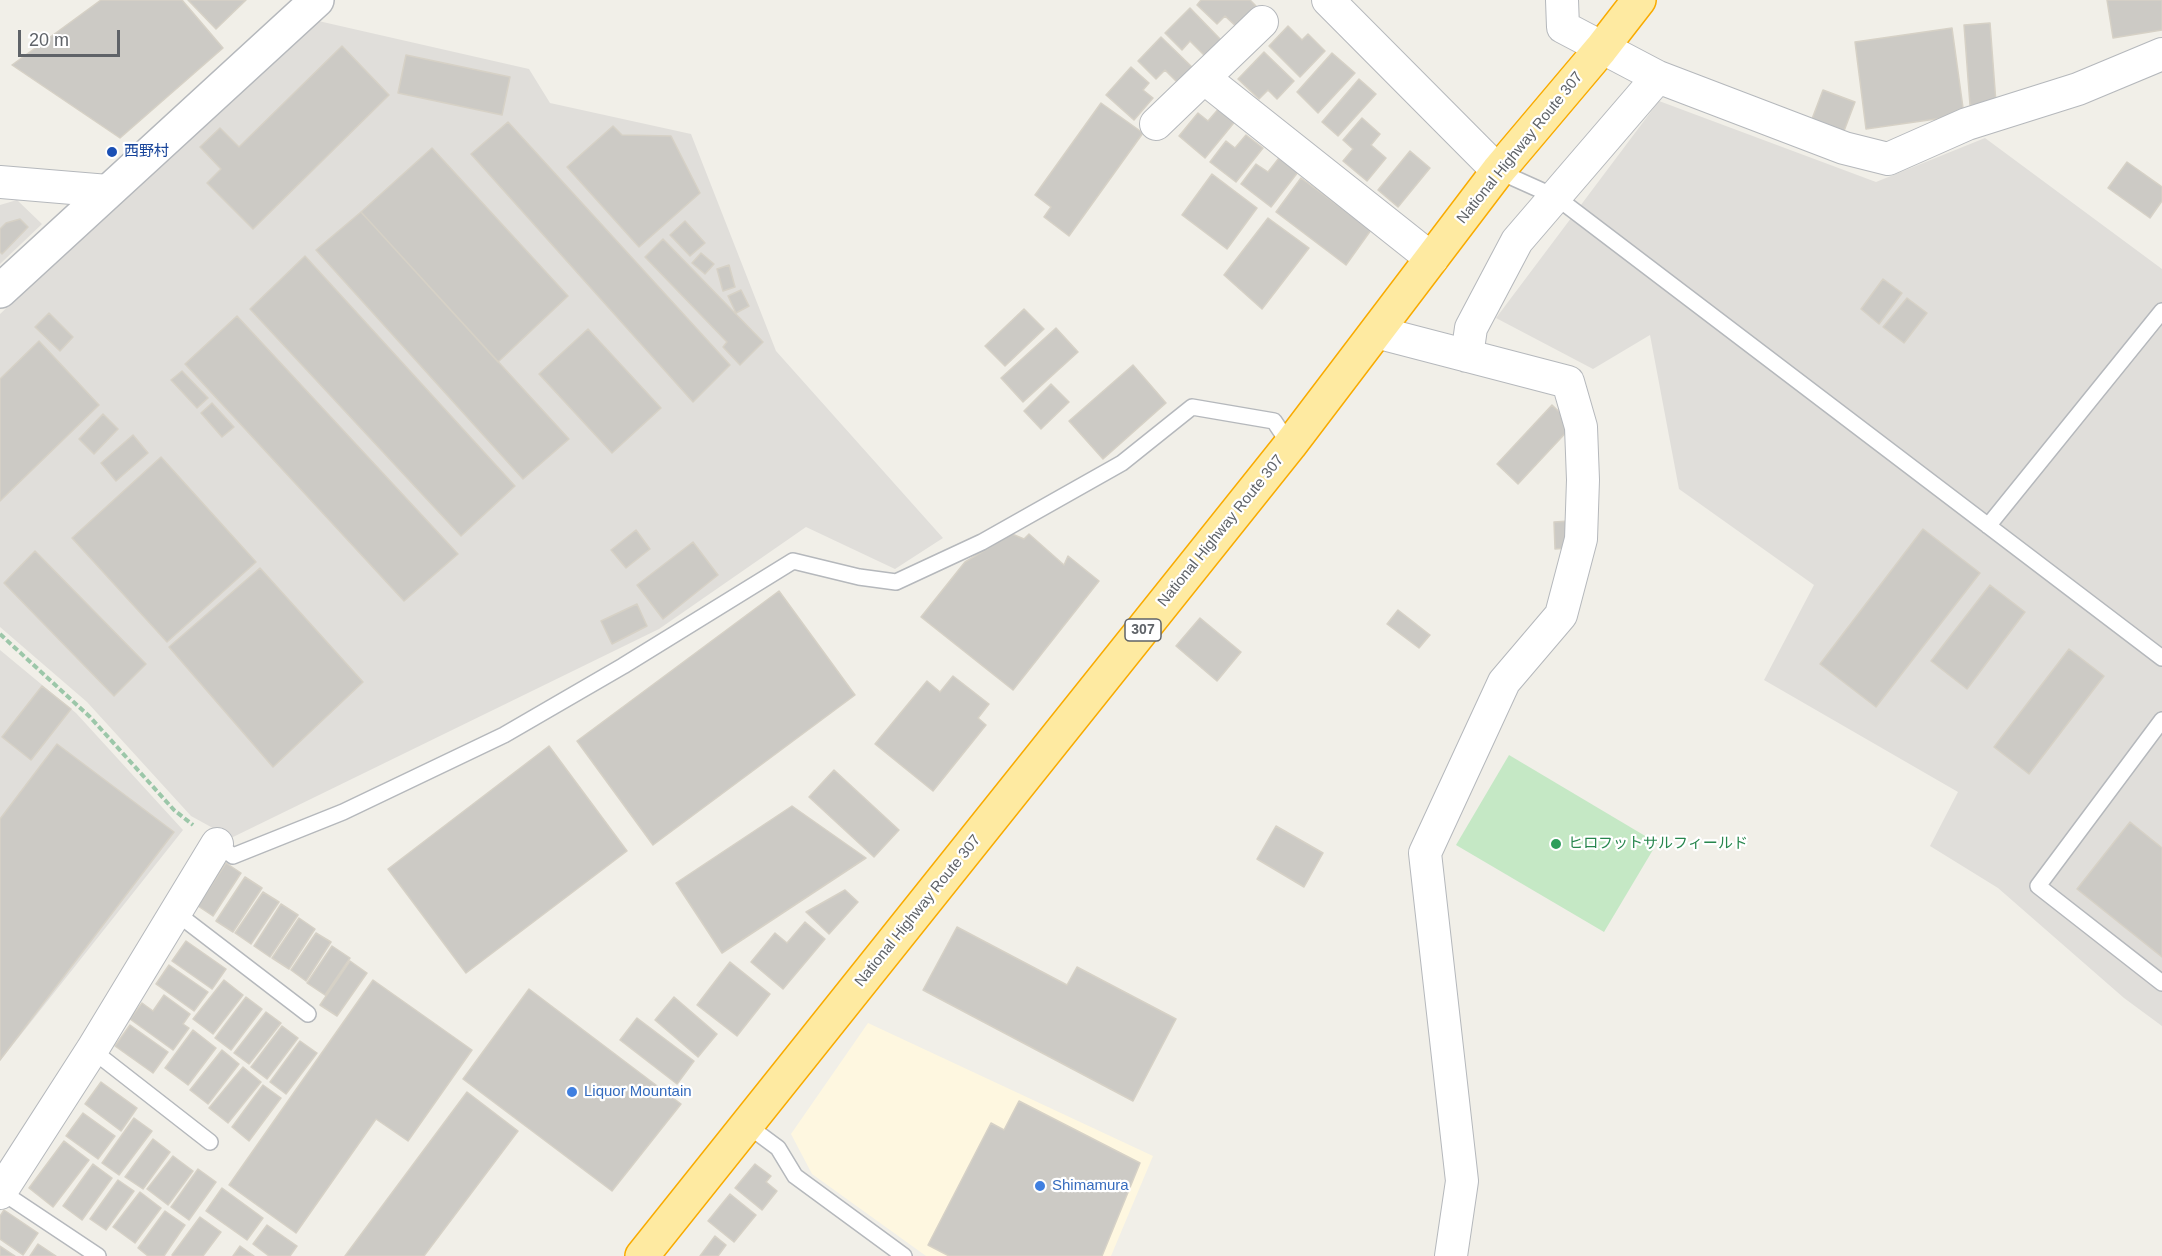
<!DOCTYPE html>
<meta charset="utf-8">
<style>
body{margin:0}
#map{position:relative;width:2162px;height:1256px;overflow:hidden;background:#f1efe8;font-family:Helvetica,sans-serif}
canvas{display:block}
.scale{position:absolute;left:18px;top:30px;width:102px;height:27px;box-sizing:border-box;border:3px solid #5f6368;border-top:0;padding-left:8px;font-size:18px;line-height:21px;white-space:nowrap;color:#5f6368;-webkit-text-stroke:4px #fff;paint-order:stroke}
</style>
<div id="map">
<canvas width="2162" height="1256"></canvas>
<div class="scale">20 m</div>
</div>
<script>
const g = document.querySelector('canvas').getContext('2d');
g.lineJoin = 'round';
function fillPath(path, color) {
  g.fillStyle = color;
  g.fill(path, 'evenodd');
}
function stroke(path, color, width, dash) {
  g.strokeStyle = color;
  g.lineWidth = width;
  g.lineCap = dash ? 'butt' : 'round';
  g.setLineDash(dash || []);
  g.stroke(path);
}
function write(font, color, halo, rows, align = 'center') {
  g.font = font + ' Helvetica,"Noto Sans JP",sans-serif';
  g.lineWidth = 4.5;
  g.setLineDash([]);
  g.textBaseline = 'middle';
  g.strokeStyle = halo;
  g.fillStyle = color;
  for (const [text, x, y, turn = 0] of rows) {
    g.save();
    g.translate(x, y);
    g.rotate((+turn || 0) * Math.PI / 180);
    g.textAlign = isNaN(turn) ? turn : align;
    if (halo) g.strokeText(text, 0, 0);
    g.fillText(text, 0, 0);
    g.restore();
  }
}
const commercial = new Path2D(`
 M868,1023L1153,1156L1111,1256H926L812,1174L791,1134Z`);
const industrial = new Path2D(`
 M314,20L529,69L550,103L691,134L776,351L943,538L895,569L806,527L659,629L231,838L191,816L87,702L0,627V314Z
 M1659,101L1876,182L1985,138L2162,269V1026L2124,998L1998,888L1930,846L1958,792L1764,680L1814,585L1679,489L1650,335L1593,369L1496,318Z
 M17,200L42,224L0,264V205Z
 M0,650L76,713L183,830L0,1061Z`);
const green = new Path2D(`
 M1509,755L1657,843L1604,932L1456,845Z`);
const building = new Path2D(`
 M101,0H182L223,48L120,138L12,65Z
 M188,0H246L216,29Z
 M1201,0H1250L1259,9L1240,30L1225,16L1217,24L1197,5Z
 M2107,0H2162V30L2113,38Z
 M1190,8L1223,42L1207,58L1190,41L1182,50L1165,33Z
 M1990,23L1996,103L1970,105L1964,25Z
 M1288,26L1302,40L1308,34L1325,51L1300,77L1269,46Z
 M1952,28L1964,115L1866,129L1855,42Z
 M1161,37L1194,69L1179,84L1165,70L1156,79L1138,61Z
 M342,46L389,95L253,229L207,183L221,169L200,147L220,128L239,147Z
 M1264,52L1294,81L1277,99L1268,90L1259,99L1238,79Z
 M1332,53L1355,73L1318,113L1297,92Z
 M406,55L510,77L502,115L398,93Z
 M1131,67L1149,83L1143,90L1153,98L1134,120L1106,95Z
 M1359,79L1376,94L1338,136L1322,122Z
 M1823,90L1855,102L1844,131L1812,119Z
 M1101,103L1143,133L1069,236L1044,217L1051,207L1035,195Z
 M1221,106L1237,119L1205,158L1179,136L1198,113L1208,121Z
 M1362,118L1380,134L1371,145L1386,158L1367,181L1343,161L1353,149L1343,140Z
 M508,122L730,365L693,402L471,154Z
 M613,126L622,135L671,136L700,193L639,247L567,167Z
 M1246,135L1263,148L1236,182L1210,162L1226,141L1235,148Z
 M432,148L568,296L498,362L361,212Z
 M1410,151L1430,168L1398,207L1378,190Z
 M1279,158L1298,172L1271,207L1241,184L1256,164L1268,172Z
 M2127,162L2162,187V201L2150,218L2108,188Z
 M1212,174L1257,208L1227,249L1182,215Z
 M1301,178L1371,230L1346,265L1276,212Z
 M361,212L569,439L523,479L316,250Z
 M1268,218L1309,248L1262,309L1224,275Z
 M20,219L28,227L2,254L0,252V229L6,223Z
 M685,221L705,243L690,256L670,235Z
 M663,239L763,342L740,365L723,347L727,342L645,257Z
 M701,253L714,264L705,274L692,263Z
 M305,256L515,486L461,536L250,309Z
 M729,265L735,287L723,291L717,269Z
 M1883,279L1902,293L1879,324L1861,309Z
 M741,290L749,306L736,313L728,296Z
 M1907,298L1927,313L1904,343L1883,327Z
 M1024,309L1044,329L1005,366L985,346Z
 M49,313L73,337L60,351L35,327Z
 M237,316L458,554L404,601L185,364Z
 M1056,328L1078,352L1023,402L1001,378Z
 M588,329L661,408L612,453L539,374Z
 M39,341L99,405L0,501V379Z
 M1133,365L1166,403L1103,459L1069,421Z
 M182,371L208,398L197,408L171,380Z
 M1051,384L1069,402L1041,429L1024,411Z
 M212,403L234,427L222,437L201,413Z
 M1552,405L1573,425L1518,484L1497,464Z
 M103,414L118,429L94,454L79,439Z
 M133,435L148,453L116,481L101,463Z
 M161,457L256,562L167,642L72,538Z
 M1569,521V548L1555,549L1554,522Z
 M1923,529L1980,573L1876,707L1820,664Z
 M636,530L650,549L626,568L611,550Z
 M1012,534L1024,539L1029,534L1064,565L1068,556L1099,581L1013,690L921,617L965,562Z
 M693,542L718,575L663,619L637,585Z
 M35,551L146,664L114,696L4,583Z
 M260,568L363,682L273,767L169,647Z
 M1990,585L2025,612L1967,689L1931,661Z
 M779,591L855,695L653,845L577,741Z
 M637,604L647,626L612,644L601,621Z
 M1398,610L1430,635L1419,648L1387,624Z
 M1200,618L1241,652L1217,681L1176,646Z
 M2069,649L2104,676L2029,774L1994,747Z
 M953,676L989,704L978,718L986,725L933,791L875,744L927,681L940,692Z
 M42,686L71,709L31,760L2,737Z
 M57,744L174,832L0,1060V819Z
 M549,746L627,851L466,973L388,869Z
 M834,770L899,830L874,857L809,797Z
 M792,806L866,858L722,953L676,883Z
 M2130,822L2162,848V957L2077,889Z
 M1276,826L1323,853L1304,887L1257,859Z
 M226,863L241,873L213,916L198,906Z
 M245,877L262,888L233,932L216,921Z
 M845,890L858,902L829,934L806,912Z
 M263,892L279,902L251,944L235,933Z
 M281,904L298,915L270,957L254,946Z
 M299,918L315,929L289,969L272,958Z
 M805,922L825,939L783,989L751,962L775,933L787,943Z
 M957,927L1067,985L1077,967L1176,1019L1133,1101L923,990Z
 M316,933L331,942L306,981L291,970Z
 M186,941L226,969L212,989L172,961Z
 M332,946L350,958L325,995L307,983Z
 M350,961L367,973L337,1016L320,1005Z
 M730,962L770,994L737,1036L697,1005Z
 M169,965L208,992L194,1011L156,984Z
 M224,980L243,995L213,1034L193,1019Z
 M373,980L472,1050L408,1141L376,1119L296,1233L229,1185Z
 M529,989L681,1104L612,1191L463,1079Z
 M164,995L190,1014L183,1024L189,1028L173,1050L130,1019L142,1003L153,1011Z
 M246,997L262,1009L231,1050L215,1038Z
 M674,997L717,1034L698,1057L655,1020Z
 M266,1012L281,1023L249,1064L234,1053Z
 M637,1018L694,1061L677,1084L620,1040Z
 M130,1025L168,1052L153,1073L115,1046Z
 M282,1026L298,1038L267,1079L251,1067Z
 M193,1030L216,1048L188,1085L165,1068Z
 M300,1041L317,1053L286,1094L270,1082Z
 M222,1050L239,1064L208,1104L190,1090Z
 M243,1067L261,1082L228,1123L209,1108Z
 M101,1082L137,1108L121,1131L85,1104Z
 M263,1085L281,1098L249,1141L232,1127Z
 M467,1092L518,1131L424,1256H345Z
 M1019,1101L1140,1163L1102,1256H949L928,1245L991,1123L1004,1130Z
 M83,1113L115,1136L98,1159L66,1136Z
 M134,1118L152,1131L119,1175L102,1163Z
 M153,1139L170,1152L143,1189L125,1177Z
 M64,1141L89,1160L53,1207L29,1188Z
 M173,1156L193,1171L168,1205L147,1189Z
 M93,1164L112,1178L82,1220L63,1206Z
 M755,1164L771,1176L766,1182L777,1191L762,1210L735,1188Z
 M198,1169L216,1182L189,1220L171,1207Z
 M118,1180L134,1191L106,1230L90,1219Z
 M222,1188L263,1218L247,1240L206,1211Z
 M140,1192L161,1208L135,1243L113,1227Z
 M730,1194L756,1215L734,1242L708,1221Z
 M4,1210L38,1233L23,1255L0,1239V1216Z
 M165,1211L185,1225L164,1256H148L138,1248Z
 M200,1217L221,1232L203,1256H173L172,1255Z
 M267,1225L297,1246L290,1256H269L253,1244Z
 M715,1236L726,1245L718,1256H700Z
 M38,1244L56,1256H30Z
 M0,1246L15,1256H0Z
 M240,1246L254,1256H233Z`);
const path = new Path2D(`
 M0,634L90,717L174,810L193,825`);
const service = new Path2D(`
 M1498,171L1556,197L2162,658
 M1988,526L2162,311
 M2162,720L2038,886L2162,983
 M217,844L233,856L343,812L504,735L623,666L793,561L859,577L896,582L982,542L1122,463L1192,407L1274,421L1290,445
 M175,912L308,1014
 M92,1050L210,1142
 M747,1125L778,1148L795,1176L904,1256
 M2,1192L98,1256`);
const minor = new Path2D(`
 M1328,0L1498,171
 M1562,0L1563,27L1658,77L1844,148L1888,159L1967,124L2078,89L2162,54
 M1204,78L1432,259
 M1156,124L1262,22
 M0,182L108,191
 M1376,332L1568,382L1581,427L1583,480L1581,539L1561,615L1504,682L1425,853L1462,1181L1451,1256
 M1467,356L1471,328L1517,241L1658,77
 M0,1193L92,1050L217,844`);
const tertiary = new Path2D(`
 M0,291L317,0`);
const trunk = new Path2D(`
 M642,1256L1290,445L1498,171L1601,49L1639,0`);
const markers = [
 [112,152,6,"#1a4fb4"],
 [1556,844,6,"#2e9e5b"],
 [572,1092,6,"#3f7fe0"],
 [1040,1186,6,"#3f7fe0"]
];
const shields = [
 [1143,630,36]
];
const shieldNames = [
 ["307",1143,630]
];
const streetNames = [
 ["National Highway Route 307",1520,148,-51],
 ["National Highway Route 307",1221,531,-51],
 ["National Highway Route 307",918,911,-51]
];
const transitNames = [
 ["西野村",124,152]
];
const leisureNames = [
 ["ヒロフットサルフィールド",1568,844]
];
const shopNames = [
 ["Liquor Mountain",584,1092],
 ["Shimamura",1052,1186]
];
fillPath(commercial, '#fef7e0');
fillPath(industrial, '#e0deda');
fillPath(green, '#c5e8c5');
fillPath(building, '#cccac5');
stroke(building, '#d6d1c6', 1.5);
stroke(service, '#b5b8bc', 18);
stroke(minor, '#b5b8bc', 34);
stroke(tertiary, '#b5b8bc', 36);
stroke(trunk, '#f9ab00', 36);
stroke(path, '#9cc7a9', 4, [6, 3]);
stroke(service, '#fff', 15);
stroke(minor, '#fff', 32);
stroke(tertiary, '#fff', 33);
stroke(trunk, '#feeaa1', 33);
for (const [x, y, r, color] of markers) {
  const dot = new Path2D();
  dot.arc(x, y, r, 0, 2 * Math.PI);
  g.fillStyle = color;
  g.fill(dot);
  stroke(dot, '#fff', 2);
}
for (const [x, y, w] of shields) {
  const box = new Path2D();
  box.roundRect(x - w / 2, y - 11, w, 22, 4.5);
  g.fillStyle = '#fff';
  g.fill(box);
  stroke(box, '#5f6368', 1.5);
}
write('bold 14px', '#5f6368', null, shieldNames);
write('15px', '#5f6368', '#fff', streetNames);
write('15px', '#164399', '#fff', transitNames, 'left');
write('15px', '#27864d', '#fff', leisureNames, 'left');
write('15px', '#366cbe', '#fff', shopNames, 'left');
</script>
